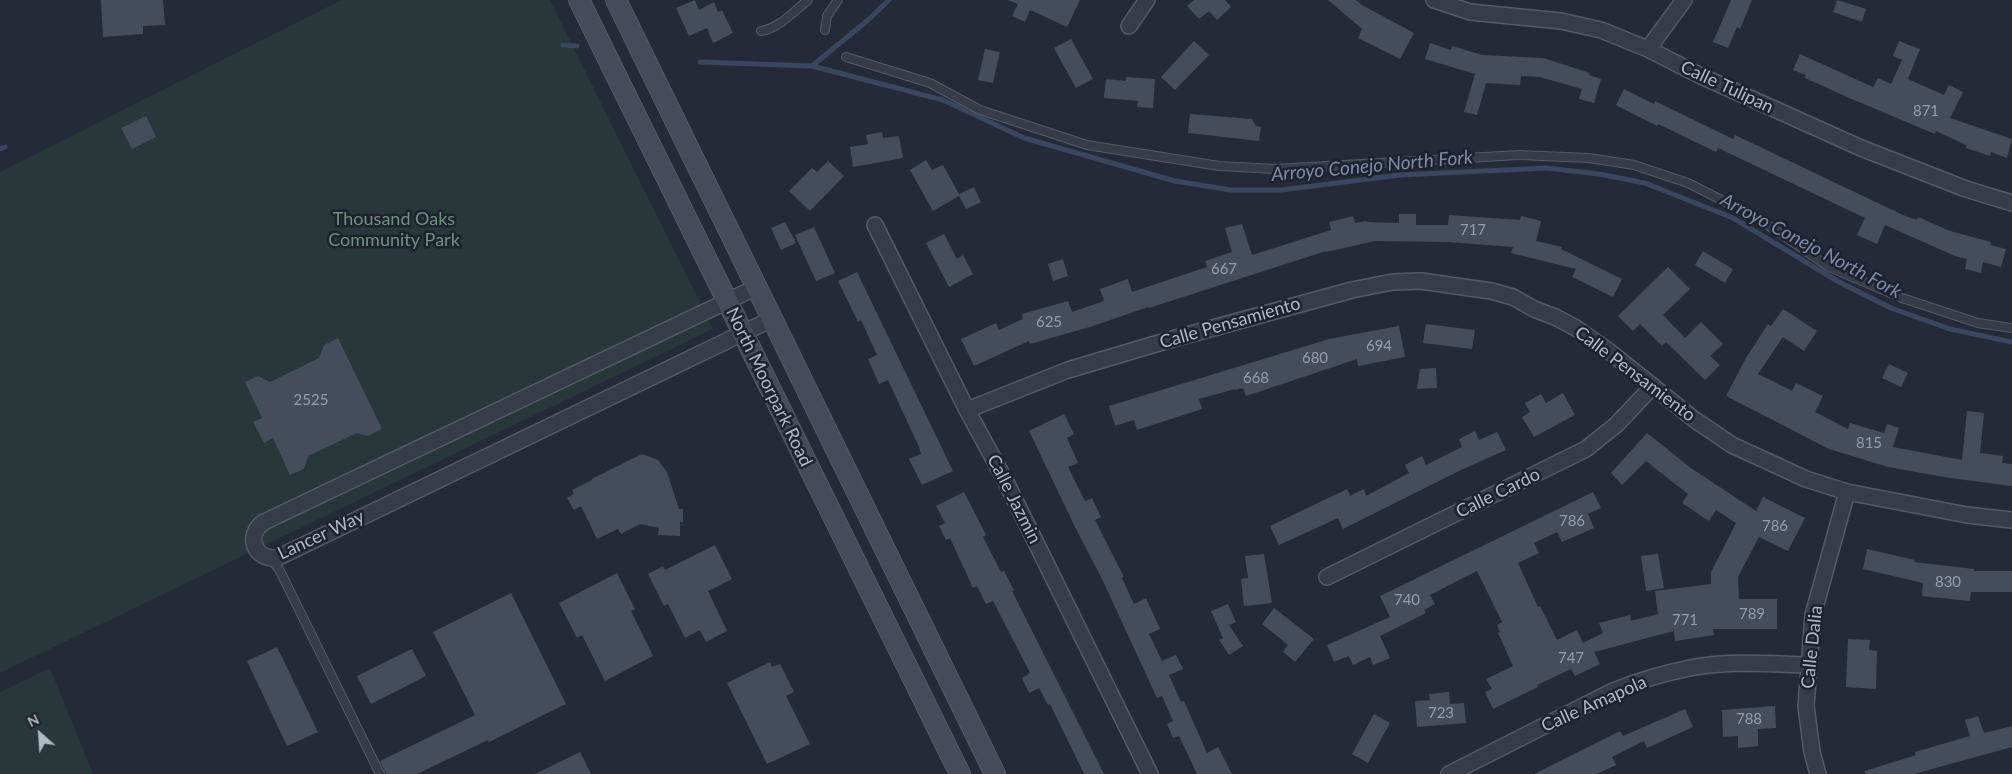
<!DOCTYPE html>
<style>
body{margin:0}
#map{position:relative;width:2012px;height:774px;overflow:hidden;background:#242a38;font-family:Lato,sans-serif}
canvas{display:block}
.north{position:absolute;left:15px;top:709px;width:50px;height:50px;-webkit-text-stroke:4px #1d222e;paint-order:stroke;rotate:334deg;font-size:14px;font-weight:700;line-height:20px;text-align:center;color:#b2b7c5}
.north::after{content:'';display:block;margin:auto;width:18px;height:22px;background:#b2b7c5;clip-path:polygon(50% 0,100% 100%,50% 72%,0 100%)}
</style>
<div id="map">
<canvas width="2012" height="774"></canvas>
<div class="north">N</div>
</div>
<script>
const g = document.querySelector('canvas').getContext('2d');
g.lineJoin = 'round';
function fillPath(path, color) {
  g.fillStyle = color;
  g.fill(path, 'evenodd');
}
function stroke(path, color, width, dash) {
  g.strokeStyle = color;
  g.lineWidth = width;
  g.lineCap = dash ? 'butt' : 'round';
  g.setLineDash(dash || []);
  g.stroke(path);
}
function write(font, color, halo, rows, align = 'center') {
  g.font = font + ' Lato,sans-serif';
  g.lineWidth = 5;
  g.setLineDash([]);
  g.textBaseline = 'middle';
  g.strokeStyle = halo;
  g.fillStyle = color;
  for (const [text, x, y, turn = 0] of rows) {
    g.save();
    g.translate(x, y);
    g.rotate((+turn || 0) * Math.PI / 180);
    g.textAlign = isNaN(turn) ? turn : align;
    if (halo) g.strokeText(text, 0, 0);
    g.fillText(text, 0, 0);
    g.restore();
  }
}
const green = new Path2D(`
 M341,0H550L713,329L0,673V172Z
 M50,668L93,774H0V692Z`);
const stream = new Path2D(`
 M563,45L577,46
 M700,62L812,66L943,100L1024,138L1175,181L1231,190H1281L1400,175L1546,168L1599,174L1645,183L1733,218L1839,282L1891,308L1950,329L2012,342
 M812,66L868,20L889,0
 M0,149L5,147`);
const building = new Path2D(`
 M101,0H163L165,25L143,26V34L103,37Z
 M695,0L699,10L714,2L718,12L722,10L733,33L713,43L707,28L689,36L676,8Z
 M1008,0H1080L1067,27L1030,10L1025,22L1012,16L1018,4Z
 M1194,0H1225L1231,7L1217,20L1209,11L1199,19L1187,6Z
 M1328,0H1356L1362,5L1414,33L1400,59L1358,38L1362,29Z
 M1731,0H1752L1740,29L1737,27L1728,48L1713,42Z
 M1837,0L1866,9L1862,22L1833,12Z
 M1071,39L1093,79L1076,88L1054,48Z
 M1194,41L1209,55L1175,90L1161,77Z
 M1899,41L1920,49L1908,79L1944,95L1949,85L1963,92L1950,118L2012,139L2007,158L1991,152L1990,156L1966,148V145L1936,131L1935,134L1847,97L1805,78L1806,75L1793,70L1800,54L1873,87L1878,78L1891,84L1902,60L1893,56Z
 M1430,43L1451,50L1452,46L1482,55L1543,58L1590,73L1589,75L1601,79L1594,103L1579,99L1582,89L1540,77L1521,76L1520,85L1486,83L1477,115L1464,112L1475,74L1425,59Z
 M985,49L1000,52L993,83L978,80Z
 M1126,77L1155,79L1153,108L1137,107L1138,101L1104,98L1106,79L1126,81Z
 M1624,89L1654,104L1655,101L1733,139L1735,135L1903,215L1917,220L1918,217L1950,231L1991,242L1990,245L2006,249L2001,267L1983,262L1981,273L1965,269L1967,259L1955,256L1885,225L1877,244L1857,235L1865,218L1718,148L1716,152L1658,124L1657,126L1616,105Z
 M1190,114L1252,119L1256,126L1261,127L1259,141L1188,133Z
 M146,116L156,137L132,149L121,128Z
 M882,132L883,138L899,136L903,158L853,167L850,147L868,144L866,135Z
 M926,160L932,170L943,165L959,194L974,187L981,202L966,209L959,196L933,211L910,170Z
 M828,161L844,176L810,211L789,191L812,168L817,172Z
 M1399,214H1416V225H1448L1449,215L1520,220L1521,216L1541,221L1536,241L1562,247L1561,249L1622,279L1613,297L1572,277L1576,269L1511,253L1513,247L1448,242L1375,241L1326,252V251L1149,308L1148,307L1093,326L1030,344L1029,341L974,366L961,339L996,323L999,330L1023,319L1022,314L1068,301L1072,312L1104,301L1100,289L1128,279L1132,292L1207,267L1205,261L1232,252L1225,228L1242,224L1252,255L1331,230L1329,222L1353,216L1355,223L1366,221L1367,222L1399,223Z
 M785,222L796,243L781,250L771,228Z
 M814,227L835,273L816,281L795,235Z
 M944,234L957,259L963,255L973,274L949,287L926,243Z
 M1703,251L1733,269L1725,283L1695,265Z
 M1063,259L1068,276L1053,281L1048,264Z
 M1668,267L1690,289L1663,315L1685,338L1701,322L1723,344L1710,356L1720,365L1705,380L1666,342L1662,346L1640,324L1633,331L1618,316Z
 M857,272L953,471L922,485L909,459L921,454L919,447L888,380L879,384L868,359L877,355L861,320L858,322L838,281Z
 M1783,309L1817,331L1804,351L1783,337L1758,374L1792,391L1796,383L1823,396L1815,412L1848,429L1850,423L1884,433L1887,424L1899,428L1893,447L1962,460L1967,411L1984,413L1980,453L2003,456L2002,463L2012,464V486L1950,478L1888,467L1829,449L1726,396L1746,358L1768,324L1771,326Z
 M1426,324L1475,330L1472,349L1423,343Z
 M1399,326L1405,357L1358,366L1357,359L1246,396L1243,388L1235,390V389L1199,399L1202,409L1137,430L1134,420L1115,426L1109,406L1329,339Z
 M338,338L382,429L368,436L357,433L308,456L304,469L290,475L273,438L264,443L253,422L262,418L245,382L258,376L270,382L319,358L324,345Z
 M1889,364L1908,373L1901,387L1882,378Z
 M1436,368L1437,388L1417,389L1420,369Z
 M1563,393L1575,415L1534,437L1522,417L1530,412L1525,403L1541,394L1546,403Z
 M1064,414L1074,434L1067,438L1078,463L1068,467L1085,501L1092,498L1101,517L1095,520L1124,577L1122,578L1134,604L1146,598L1160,629L1149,634L1162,661L1176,655L1183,669L1169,675L1181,702L1184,701L1207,753L1218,747L1232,774H1197L1179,736L1173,738L1167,724L1173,721L1162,696L1157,698L1103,581L1076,529L1029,431Z
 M1475,431L1479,440L1497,432L1506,450L1461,470L1343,529L1338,518L1279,545L1270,526L1347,489L1350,496L1364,489L1366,496L1409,473L1405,465L1422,456L1426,465L1462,447L1459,439Z
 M1647,433L1691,468L1756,511L1763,497L1805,518L1788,551L1759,537L1738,577L1739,599H1777V629H1713L1714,635L1675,641L1674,631L1594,652L1600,664L1575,676L1571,669L1537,685L1538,687L1493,709L1485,692L1492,689L1486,679L1513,666L1498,633L1500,632L1497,625L1502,622L1477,571L1430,595L1435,604L1424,610L1426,613L1380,636L1390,658L1373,665L1370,657L1353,665L1349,656L1334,662L1327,645L1390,617L1380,596L1593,492L1601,508L1588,514L1594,528L1562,542L1557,532L1534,543L1539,553L1518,563L1538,607L1540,606L1557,640L1577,630L1583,643L1603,633L1599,623L1630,615L1631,621L1658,614L1655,591L1711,584V572L1736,523L1716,510L1709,521L1682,503L1688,494L1646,461L1622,485L1611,473Z
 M642,454L658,460L667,472L679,509H683V522H680V536L658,535L659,528L640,524L621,534L618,529L597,539L581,506L574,510L567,498L574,494L572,490L592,480V479Z
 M964,492L986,535L983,537L1001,572L1004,571L1014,590L1012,591L1104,774H1084L1050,704L1048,705L1039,688L1029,693L1022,678L1030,673L993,601L986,604L977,586L973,588L950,538L946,540L939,526L945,523L936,506Z
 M715,545L732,579L708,591L727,631L706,642L700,630L685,638L668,604L664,606L648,574L663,566L665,570Z
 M1867,549L1915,560L1914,562L1974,569V571H2012V592H1971L1970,601L1922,596L1923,583L1863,569Z
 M1264,554L1272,603L1244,606L1241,579L1248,578L1245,556Z
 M1658,554L1664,588L1646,591L1641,556Z
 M617,573L635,609L631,611L653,656L605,681L582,635L577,638L559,603Z
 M511,593L566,704L489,742L488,740L417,774H386L380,761L475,715L433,632Z
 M1228,604L1236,622L1229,625L1243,646L1229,655L1219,640L1223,638L1211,611Z
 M1274,608L1314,639L1295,662L1283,652L1288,645L1262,624Z
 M1848,639L1870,640L1869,650L1877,651L1876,689L1846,687Z
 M277,647L318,732L287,746L247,661Z
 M412,649L426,676L371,704L357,676Z
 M770,662L772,667L780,664L794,692L786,696L810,744L767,764L727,683Z
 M1449,692L1450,704L1464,703L1466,723L1417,727L1415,701L1430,700L1429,694Z
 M1775,706L1776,728L1758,729V746L1738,748V736L1723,737L1722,710Z
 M1685,709L1693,727L1647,748L1644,741L1612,757L1616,765L1597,774H1534L1620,731L1623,736Z
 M1374,714L1390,723L1368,763L1352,754Z
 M1978,716L1984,733L2012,726V747L1914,774H1865V771L1916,755L1915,752L1970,736L1965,720Z
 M580,752L591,774H535Z`);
const lane = new Path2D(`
 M825,30L827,16L838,0
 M761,31C780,28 794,11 808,0
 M846,57L930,83L980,110L1087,145L1219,166L1275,169L1519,155L1589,158L1634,165L1688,183L1759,219L1829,267L1902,298L1978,323L2012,328
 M270,558L279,569L380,774`);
const street = new Path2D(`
 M1434,0L1470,12L1561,21L1601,30L1648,49L1701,76L1861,148L1966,189L2012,203
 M1129,26L1147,0
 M1648,49L1684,0
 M875,225L967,410L1005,480L1150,774
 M757,287L264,522C245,535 254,560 277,558L772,319
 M967,410L1068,370L1169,340L1352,290L1392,282L1421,281L1491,291L1513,297L1534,309L1555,317L1576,328L1610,352L1695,420L1732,445L1806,479L1847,492L1967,515L2012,520
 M1327,577L1586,449L1616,425L1653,386
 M1449,774L1613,691C1638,681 1664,673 1690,668C1728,660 1770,664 1808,665
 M1818,774L1812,752L1806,706L1813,615L1847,492`);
const secondary = new Path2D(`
 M579,0L960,774
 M616,0L995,774`);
const numberNames = [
 ["871",1926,111],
 ["717",1473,230],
 ["667",1224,269],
 ["625",1049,322],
 ["694",1379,346],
 ["680",1315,358],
 ["668",1256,378],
 ["2525",311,400],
 ["815",1869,443],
 ["786",1572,521],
 ["786",1775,526],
 ["830",1948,582],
 ["740",1407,600],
 ["789",1752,614],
 ["771",1685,620],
 ["747",1571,658],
 ["723",1441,713],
 ["788",1749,719]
];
const streetNames = [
 ["Calle Tulipan",1727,87,25],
 ["Calle Pensamiento",1230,323,-16],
 ["Calle Pensamiento",1635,374,37],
 ["North Moorpark Road",769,387,64],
 ["Calle Cardo",1498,493,-26],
 ["Calle Jazmin",1014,499,63],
 ["Lancer Way",321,535,-25],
 ["Calle Dalia",1812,647,-84],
 ["Calle Amapola",1594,704,-24]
];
const parkNames = [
 ["Thousand Oaks",394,219],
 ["Community Park",394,240]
];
const waterNames = [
 ["Arroyo Conejo North Fork",1372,166,-5],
 ["Arroyo Conejo North Fork",1811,246,28]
];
fillPath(green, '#27373a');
stroke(stream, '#3a4660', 5);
fillPath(building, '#454d5d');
stroke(lane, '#555a67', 10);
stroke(street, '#555a67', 18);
stroke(secondary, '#555a67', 22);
stroke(lane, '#373c49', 8);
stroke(street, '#373c49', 15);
stroke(secondary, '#464b5b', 20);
write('15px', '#979cab', null, numberNames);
write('18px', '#b2b7c5', '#1d222e', streetNames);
write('18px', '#6c947a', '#1d222e', parkNames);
write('italic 19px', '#7c8baa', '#1d222e', waterNames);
</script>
